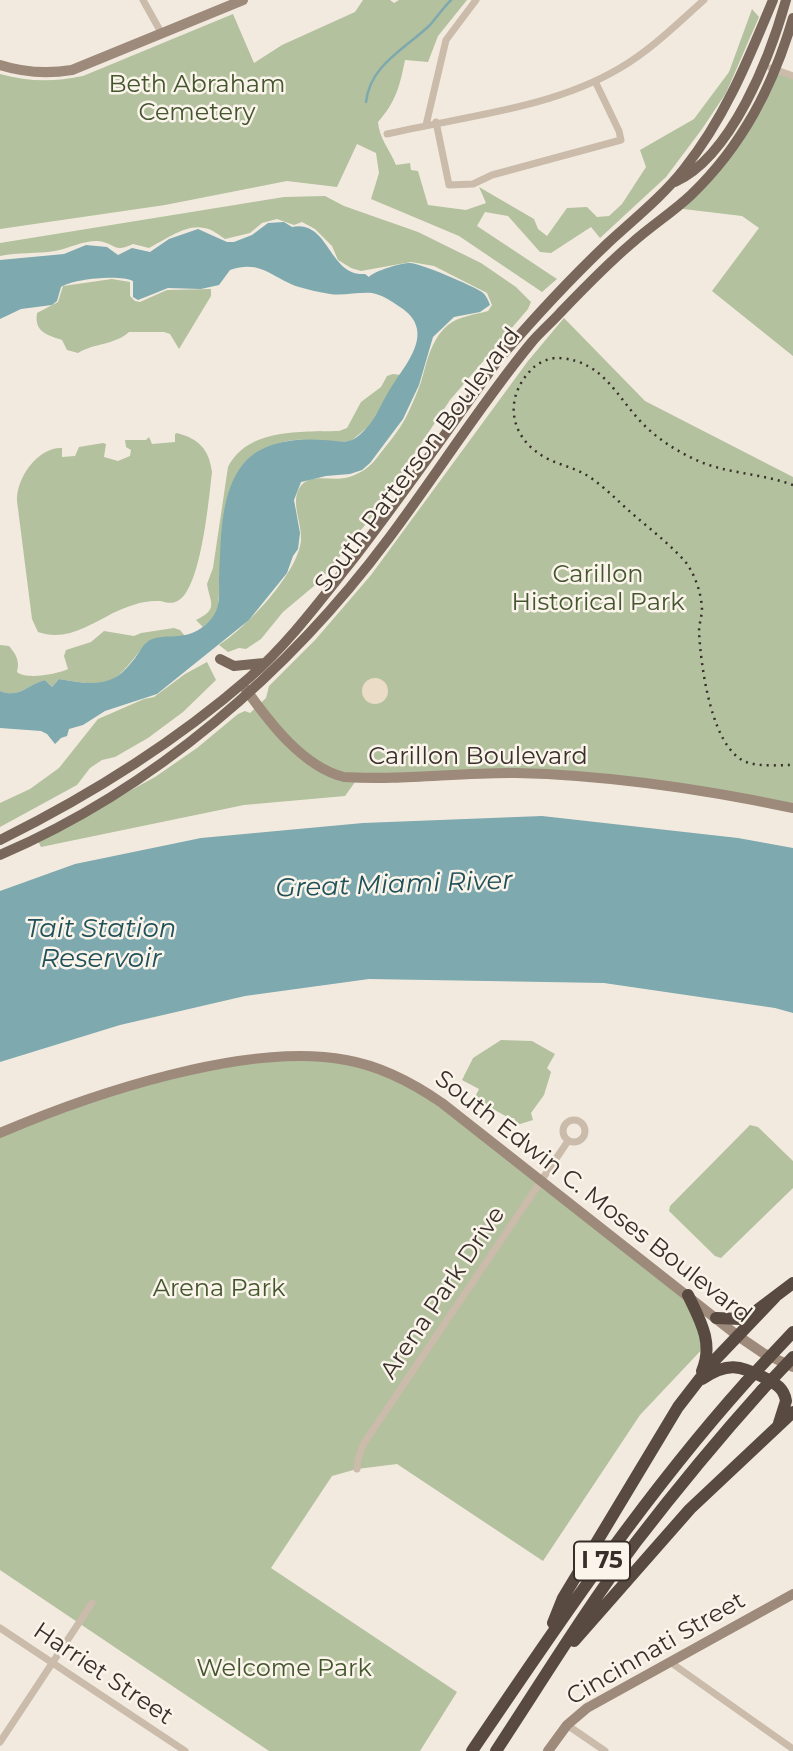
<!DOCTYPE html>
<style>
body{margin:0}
canvas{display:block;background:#f2eade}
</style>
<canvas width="793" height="1751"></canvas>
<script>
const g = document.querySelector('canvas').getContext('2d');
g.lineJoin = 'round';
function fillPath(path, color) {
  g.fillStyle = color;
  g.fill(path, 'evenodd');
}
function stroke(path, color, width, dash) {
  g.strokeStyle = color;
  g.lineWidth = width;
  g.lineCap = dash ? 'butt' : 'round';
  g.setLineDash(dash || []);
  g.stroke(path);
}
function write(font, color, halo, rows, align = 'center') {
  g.font = font + ' Montserrat,sans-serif';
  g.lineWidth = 5;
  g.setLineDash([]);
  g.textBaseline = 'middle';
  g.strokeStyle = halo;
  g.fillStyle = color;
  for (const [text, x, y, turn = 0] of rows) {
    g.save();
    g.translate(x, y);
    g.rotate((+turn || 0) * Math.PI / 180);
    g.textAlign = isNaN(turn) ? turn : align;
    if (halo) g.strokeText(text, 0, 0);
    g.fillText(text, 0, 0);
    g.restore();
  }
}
const green = new Path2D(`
 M363,0H390L394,3L399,0H467L438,36L428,62L405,60C400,85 396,102 378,122C379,138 390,150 396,165L410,163L411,170L418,171L428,205L466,210L486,203L479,187L534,219L538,229L547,236L567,208L587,207L597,217L609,216L622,204L646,167L640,150L694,119L729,72L752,9L759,17L726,93L702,129L666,177L600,238L591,227L551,253L540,252L508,216L485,212L477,226L557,279L542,292L459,236L371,199L379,173L376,153L357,144L337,187L287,181L165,205L0,229V74C29,82 54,82 83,76L233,14L254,63L282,45L355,12Z
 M776,70L793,76V356L712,291L759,228L742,216L675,208L708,176Z
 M325,196L344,206L418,232L481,263L516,287L531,302L528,309L450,400L377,510L320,581L283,612L261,639L246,649L239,648L228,652L219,645C246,628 300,571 301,539C302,523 290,502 300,487C309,473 332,481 345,478C359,475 371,467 379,455C390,441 402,427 409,411C413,402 418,391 421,382C427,362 431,339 448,325C459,316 474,315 488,311L492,305L487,293L434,266L411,262L361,271L351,268L338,260L332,246L315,229L302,222L294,225L277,219L262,223L250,233L225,239C219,235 212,229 204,228C186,224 165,240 149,248L133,244C113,254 115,242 97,241C82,241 70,248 55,251C37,254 18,252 0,256V243L284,197Z
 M112,279L130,282V296L135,301L140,302L167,290L211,289V296L179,349L170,334L164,332H129C115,345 94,343 78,353L67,350L62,340C47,335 34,332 37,313L58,302L63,286Z
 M564,318L645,401L793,477V808L557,775L358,778L345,796L244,805L41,847L38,841L155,777L197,748L238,714L245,711L250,713L266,698L269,686L316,639L371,575L528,361Z
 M393,374L401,375L369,426L351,441C330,444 309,437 287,441C208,456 225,548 218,608L215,615L203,627L196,620C219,609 210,603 207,584L213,568L228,467C248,428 301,432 339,431L347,428L361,402L381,387L387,376Z
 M177,433C199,439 209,449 212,472C209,496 201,596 175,602C170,604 165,602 160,601C143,600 128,606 113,613C90,625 65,642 38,632L32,619L17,501C16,478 38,447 62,448V457L75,456L79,447L103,443L106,444L104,457L118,461L130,456L131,450L126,447L125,440H146L149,437L152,444L175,442V434Z
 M174,628L180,630L185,636L147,642C114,683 115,689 59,679L52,687L45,680C28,684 20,699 0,691V645L9,646C16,654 20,661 17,672C26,680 58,674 68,669L64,656L66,650L91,642L104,631L134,636L141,633Z
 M207,662L216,680L183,712L148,738L115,757L102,760L90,768L77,785L0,827V803L30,789L59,768L98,719L144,699L154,697L185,674Z
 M501,1040L532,1041L555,1054L547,1068L551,1072L544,1095L531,1113L533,1120L517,1125L514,1118H509L493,1109L490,1111L476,1095L479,1089L462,1080L473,1058Z
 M329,1057L404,1080L688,1295L707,1344L640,1415L543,1561L397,1464L357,1469L332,1476L271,1568L457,1692L420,1751H269L0,1570V1133L38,1118L210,1066Z
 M750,1125L758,1127L793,1161V1188L721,1258L715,1256L669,1211L670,1206Z`);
const plaza = new Path2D(`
 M362 691a13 13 0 1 1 26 0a13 13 0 1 1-26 0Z`);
const water = new Path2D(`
 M284,222L292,227C329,219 329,277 365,274L369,277C374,271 401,263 410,263C420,263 473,286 482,292C486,295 488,300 490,305L480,312L454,317L433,337L419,385L403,419L370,463L362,470L350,474L326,476L301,482L294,500L300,533L298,549L293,556L287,573L249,620L157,694L105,711L83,725L69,729L67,736L61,738L55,744L47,734L41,731L0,728V691C20,699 28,684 45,680L52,687L59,679C89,684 111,689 131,663C137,657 141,647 147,642C163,630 187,646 210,620C221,609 219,595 219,580C221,544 219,492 244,463C263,441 297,438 323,440C333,440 345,444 354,439C375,426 381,401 394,383C411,358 434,329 400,307C391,301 383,295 372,293C358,292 343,296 330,294C319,292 309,290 299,287C272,278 261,259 230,270L219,285L201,289L168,288L138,300L133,297V281C120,274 72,279 61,287L57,301L52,305L21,309L0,319V260L64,254L86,245L107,247L118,255L132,248L150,252L169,239L198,229L227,242H234L252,235L268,223Z
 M542,816L738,838L793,848V1013L775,1008L604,983L369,979L245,996L120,1025L0,1062V891L75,864L201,838L363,823Z`);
const stream = new Path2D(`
 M366,102C370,65 405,49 430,25C437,17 443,8 451,0`);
const street = new Path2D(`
 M143,0L162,34
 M771,68L793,76
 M436,122L449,185L473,184L492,175L621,140L619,131L595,81
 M426,125L446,40L476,0
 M387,134C464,116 551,109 620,68C651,50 677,24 704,0
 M563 1131a11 11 0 1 1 22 0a11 11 0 1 1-22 0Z
 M357,1469L358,1459L364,1443L568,1141
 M0,1628L185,1751
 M670,1662L793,1749
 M567,1725L605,1751
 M0,1742L92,1603`);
const secondary = new Path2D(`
 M0,65C25,73 47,74 72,70L243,0
 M245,688C269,722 303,767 344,777C401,781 459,772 516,773C609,775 702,789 793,808
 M0,1133C91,1094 248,1041 346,1060C381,1066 413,1083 442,1103L738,1336L763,1353L793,1367
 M548,1751L567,1725L587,1708L793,1594`);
const primary = new Path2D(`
 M675,182C732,156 770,57 786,0
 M220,659L234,666L264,663
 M0,840C89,796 174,743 249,678C288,644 319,602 351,562C402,496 450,427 498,360C533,319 569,280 608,243C634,219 662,197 684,169C725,118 748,60 773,0
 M0,855C154,789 289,672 389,538C437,474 480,405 531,343C540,332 551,323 560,313C583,289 606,265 632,243C651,226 673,212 691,195C743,145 773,86 793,18`);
const highway = new Path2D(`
 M688,1295C700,1320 714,1343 702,1371
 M716,1318L741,1319L748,1317L793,1283
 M702,1379C727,1362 740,1365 765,1378C776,1384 784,1388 786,1401L779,1423
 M553,1623L563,1598L678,1407L712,1363L775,1297
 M574,1641L690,1509L793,1412
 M472,1751C558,1624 643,1497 746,1382
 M496,1751C542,1681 586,1609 636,1542C676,1490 718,1439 762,1390`);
const rail = new Path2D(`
 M793,485C761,473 727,474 696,460C677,451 659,440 644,425C616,397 605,362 560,358C552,357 538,362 532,369C502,399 510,440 548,459C562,466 577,468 591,478C604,487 615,498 627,509C645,525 665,540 682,558C694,570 702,594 702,611C701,619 699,625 699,632C701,666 711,748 746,762C760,767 778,765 793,765`);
const highwayBridge = new Path2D(`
 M746,1382L793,1332
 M762,1390L793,1357`);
const shields = [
 [602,1561,56]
];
const shieldNames = [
 ["I 75",602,1561]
];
const parkNames = [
 ["Beth Abraham",197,85],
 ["Cemetery",197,113],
 ["Carillon",598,575],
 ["Historical Park",598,603],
 ["Arena Park",219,1289],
 ["Welcome Park",284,1669]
];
const streetNames = [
 ["South Patterson Boulevard",418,460,-53],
 ["Carillon Boulevard",478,757],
 ["South Edwin C. Moses Boulevard",593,1197,38],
 ["Arena Park Drive",443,1293,-56],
 ["Cincinnati Street",656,1649,-30],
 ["Harriet Street",103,1674,34]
];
const waterNames = [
 ["Great Miami River",394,885,-2],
 ["Tait Station",101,929],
 ["Reservoir",101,959]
];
fillPath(green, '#b3c19e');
fillPath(plaza, '#eadcc6');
fillPath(water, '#7ea9af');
stroke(stream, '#7ea9af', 2.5);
stroke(street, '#cabbaa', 7);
stroke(secondary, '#9e8a7b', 10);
stroke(primary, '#79675b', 10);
stroke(highway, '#594a41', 12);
stroke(rail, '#382f2a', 2.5, [2, 5]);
stroke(highwayBridge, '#594a41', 12);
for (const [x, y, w] of shields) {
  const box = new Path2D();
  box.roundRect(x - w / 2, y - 19.5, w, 39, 5);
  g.fillStyle = '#faf4eb';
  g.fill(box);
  stroke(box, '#382f2a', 2);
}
write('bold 23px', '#382f2a', null, shieldNames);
write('24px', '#44562e', '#faf4eb', parkNames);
write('24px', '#382f2a', '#faf4eb', streetNames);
write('italic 26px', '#205159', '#faf4eb', waterNames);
</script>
